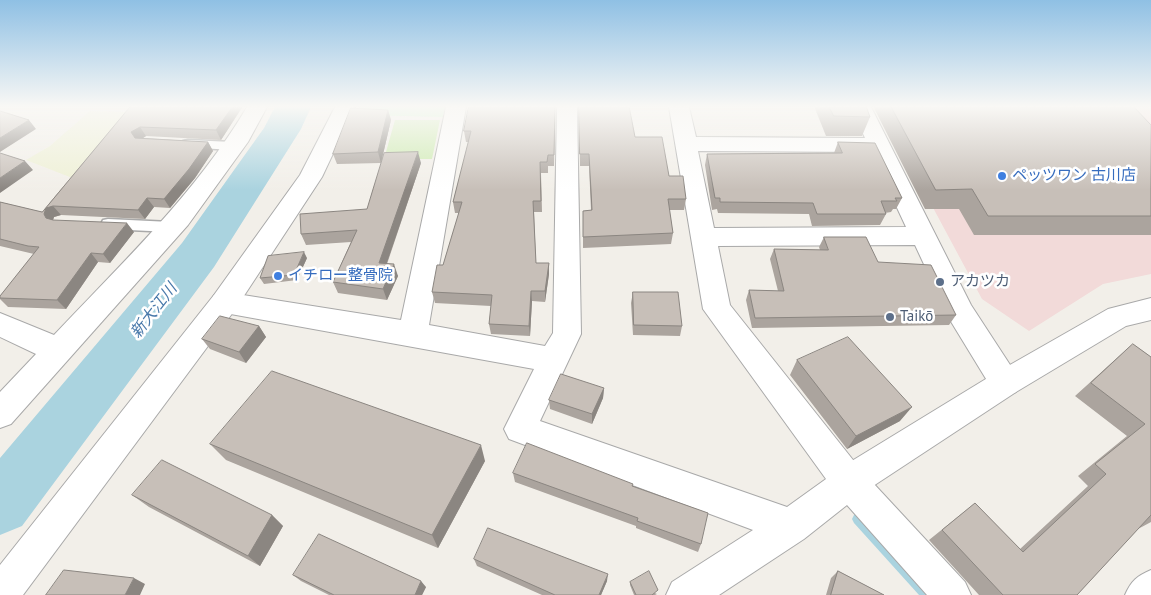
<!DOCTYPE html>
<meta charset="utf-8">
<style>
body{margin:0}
canvas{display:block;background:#f2efe9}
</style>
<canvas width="1151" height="595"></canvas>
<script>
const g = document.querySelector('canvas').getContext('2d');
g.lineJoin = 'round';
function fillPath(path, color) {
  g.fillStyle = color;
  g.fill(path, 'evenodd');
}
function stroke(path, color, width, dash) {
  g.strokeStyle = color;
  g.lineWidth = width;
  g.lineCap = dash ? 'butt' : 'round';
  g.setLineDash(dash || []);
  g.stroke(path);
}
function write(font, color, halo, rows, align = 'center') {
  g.font = font + ' "PT Sans","Noto Sans JP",sans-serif';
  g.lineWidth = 5;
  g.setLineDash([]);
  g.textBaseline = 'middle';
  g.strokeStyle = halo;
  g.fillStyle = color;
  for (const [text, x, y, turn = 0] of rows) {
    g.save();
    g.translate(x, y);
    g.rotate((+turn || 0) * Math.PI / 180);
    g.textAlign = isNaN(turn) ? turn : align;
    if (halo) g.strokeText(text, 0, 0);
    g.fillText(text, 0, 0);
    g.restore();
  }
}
const commercial = new Path2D(`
 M879,107H1151V274L1103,284L1029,331L982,299Z`);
const farmland = new Path2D(`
 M90,111L126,112L75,179L26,160L50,146Z`);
const grass = new Path2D(`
 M395,120H440L432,159H384Z`);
const park = new Path2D(`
 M360,107H445L443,117L356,115Z`);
const stream = new Path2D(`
 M858,513L862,515L931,591L933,595H919L854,523L852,519L854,515Z`);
const river = new Path2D(`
 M275,107H311L301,129L214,267L22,526L0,535V458L182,243L264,128Z`);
const service = new Path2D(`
 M188,140L233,142L240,146L233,150L183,147L181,144L183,141Z
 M108,219L171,222L176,223L178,227L176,231L171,232L108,229L103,228L101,224L103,220Z`);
const minor = new Path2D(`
 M247,107H267L248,142L188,225L11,424L0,428V392L36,354L0,337V313L54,335C122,263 196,193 247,107Z
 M446,107H466L429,325L545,346L553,333L557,107H577L581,334L540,421L787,507L826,479L703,309L669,107H689L696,137L865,138L851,107H871L971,305L1016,374L1020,383L1016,392L1005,396L994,392L950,320L915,245L718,246L730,305L861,470L965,582L971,595H927L847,505L804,539L719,595H666L672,582L753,530L509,439L504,429L534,369L214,311L210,303L214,295L224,292L401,320ZM698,151L871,152L906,227L714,228Z
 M1151,570V595H1125C1131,581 1137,576 1151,570Z`);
const tertiary = new Path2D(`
 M335,107H355L322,177L234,311L23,595H0V565L214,295L300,175Z
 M1151,298V320L1126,326L1016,392L861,494L849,498L837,494L832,482L837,470L994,374L1108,309Z`);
const wall = new Path2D(`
 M131,106H243L221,140L146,136L143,138L208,142L213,151L195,178L170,208L154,207L145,219L61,215L54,217L53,220L134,232L110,263L98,262L66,309L8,307L0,299V296L34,254L0,246V202L42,212Z
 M579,106L635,137L669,176L686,199L684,210H669L673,233L671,244L583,248V211L591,210L589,166H580Z
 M814,106H866L870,117L862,136H826Z
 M873,106H1133L1151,125V235H974L959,209H925Z
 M388,110L391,120L381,163L337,164L333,154Z
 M555,116L554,166H548V173H541L542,212H534L536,263H549V274L545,302L532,301L530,336L491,334L489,324L491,306L435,303L432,292L443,265L459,213H455L453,202L469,142H466L464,131Z
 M838,142L902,198L896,209H893L891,212L885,213L886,214L880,225L812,226L809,214L718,213L717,209L712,210L705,165L707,154L834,153Z
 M421,163L387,264L398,276L387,300L338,293L333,282L351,242L306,245L301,234L367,209Z
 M824,237L878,262L956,315L949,325L752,328L746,300L749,290L778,291L770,259L774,249L820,250L819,247Z
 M307,258L297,280L264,284L260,278Z
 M633,292L682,326L680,336L633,335L631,303Z
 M259,326L266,337L246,363L210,349L202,339Z
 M1133,344L1151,357V522L1138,529L1077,595H979L929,540L975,503L1020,549L1088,486L1078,476L1127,436L1075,396L1117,358Z
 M797,360L900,421L847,449L790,375Z
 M604,388L603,398L592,424L550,409L549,400Z
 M210,444L485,461L438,548L226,460Z
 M513,473L632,486L701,544L698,552L636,528V526L515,482Z
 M132,495L272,515L283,526L260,566L149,507Z
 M474,559L607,581L601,595H542L477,566Z
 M838,571L884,595H826L831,578Z
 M293,575L426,587L422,595H329L301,581Z
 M630,582L657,594L655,595H634L630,585Z`);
const shadedWall = new Path2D(`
 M233,106H243L221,140L216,130Z
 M388,110L391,120L381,163L378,152Z
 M29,120L36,129L0,152V138Z
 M140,127L146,136L137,142L131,132Z
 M208,142L213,151L195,178L170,208L164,199Z
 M418,152L421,163L383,274L379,263Z
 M25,161L33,170L0,193V178Z
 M147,198L154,207L145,219L138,210Z
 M53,206L61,215L54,217L52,223L46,218L44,214L46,208Z
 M127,223L134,232L110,263L103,254Z
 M304,252L307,258L297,280L294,275Z
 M91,253L98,262L66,309L57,300Z
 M549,263V274L545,302V291Z
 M394,264L398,276L387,300L383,289Z
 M531,291L532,301L530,336L529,326Z
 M259,326L266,337L246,363L239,352Z
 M604,388L603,398L592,424V414Z
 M912,407L900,421L847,449L856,436Z
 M481,445L485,461L438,548L432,535Z
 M272,515L283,526L260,566L248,556Z
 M608,574L607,581L601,595H599Z
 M134,578L145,584L140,595H125Z
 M421,581L426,587L422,595H415Z`);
const building = new Path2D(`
 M131,106H233L216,130L140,127L131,132L135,138L208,142L189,169L164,199L147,198L138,210L53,206L46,208L44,214L46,218L53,220L127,223L103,254L91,253L57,300L0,298V296L39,247L28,246L0,239V202L42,212Z
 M469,106H555L554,155H548L547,162H540L541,201H533L536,263H549L545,291H531L529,326L489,324L492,295L432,292L437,265H443L462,202H453L471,131H464Z
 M579,106H629L635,137H662L669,176H683L686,199H668L673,233L583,237V211L592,210L589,154H580Z
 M829,106H866L870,117L834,116Z
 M891,106H1133L1151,125V216H988L972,189L936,190Z
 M351,108L388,110L378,152L333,154Z
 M0,111L29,120L0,138Z
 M838,142L875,143L902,198H895L897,201H881L886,214H817L813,203L720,202V198H715L707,154L842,153Z
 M418,152L379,263L394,264L383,289L333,282L357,230L301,234L300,214L367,209L384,153Z
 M0,153L25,161L0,178Z
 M824,237H866L878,262L931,265L956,315L755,318L749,290L784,291L774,249L828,250Z
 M304,252L294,275L260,278L268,256Z
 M633,292H678L682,326L634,325Z
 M220,316L259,326L239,352L202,339Z
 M848,337L912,407L856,436L797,360Z
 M1133,344L1151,357V515L1077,595H1003L942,530L975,503L1023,552L1106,474L1095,464L1145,424L1091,383Z
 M272,371L481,445L432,535L210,444Z
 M561,374L604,388L592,414L549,400Z
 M527,443L633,484L632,486L708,513L701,544L637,521L638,518L513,473Z
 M162,460L272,515L248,556L132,495Z
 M488,528L608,574L599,595H555L474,559Z
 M319,534L421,581L415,595H334L293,575Z
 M64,570L134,578L125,595H46Z
 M649,571L658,590L652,595H636L630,582Z
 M838,571L884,595H831Z`);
const markers = [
 [1002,176,5,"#3f7fe0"],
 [278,276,5,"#3f7fe0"],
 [940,282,5,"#5c6f8a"],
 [890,317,5,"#5c6f8a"]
];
const shopNames = [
 ["ペッツワン 古川店",1012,176],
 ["イチロー整骨院",288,276]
];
const serviceNames = [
 ["アカツカ",950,282],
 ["Taikō",900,317]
];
const waterNames = [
 ["新大江川",154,311,-52]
];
fillPath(commercial, '#f2dad9');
fillPath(farmland, '#eef0d5');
fillPath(grass, '#cdebb0');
fillPath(park, '#c8facc');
fillPath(stream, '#aad3df');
fillPath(river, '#aad3df');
stroke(service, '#a9a9a9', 3);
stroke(minor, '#a9a9a9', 2);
stroke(tertiary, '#a9a9a9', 2);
fillPath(service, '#fff');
fillPath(minor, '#fff');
fillPath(tertiary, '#fff');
fillPath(wall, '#aba49e');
fillPath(shadedWall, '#8b8681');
fillPath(building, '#c7bfb8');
stroke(building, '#8b8681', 1);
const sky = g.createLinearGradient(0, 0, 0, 190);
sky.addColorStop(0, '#8fc0e4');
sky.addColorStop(0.56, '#f9f8f5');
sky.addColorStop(1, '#f9f8f500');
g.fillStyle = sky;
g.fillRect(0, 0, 1151, 190);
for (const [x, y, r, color] of markers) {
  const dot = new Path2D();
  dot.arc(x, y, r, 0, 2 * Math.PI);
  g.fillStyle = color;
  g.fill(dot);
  stroke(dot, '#fff', 2);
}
write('15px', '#366cbe', '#fff', shopNames, 'left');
write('15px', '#4e5e75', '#fff', serviceNames, 'left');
write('italic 16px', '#4a7aab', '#fff', waterNames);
</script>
